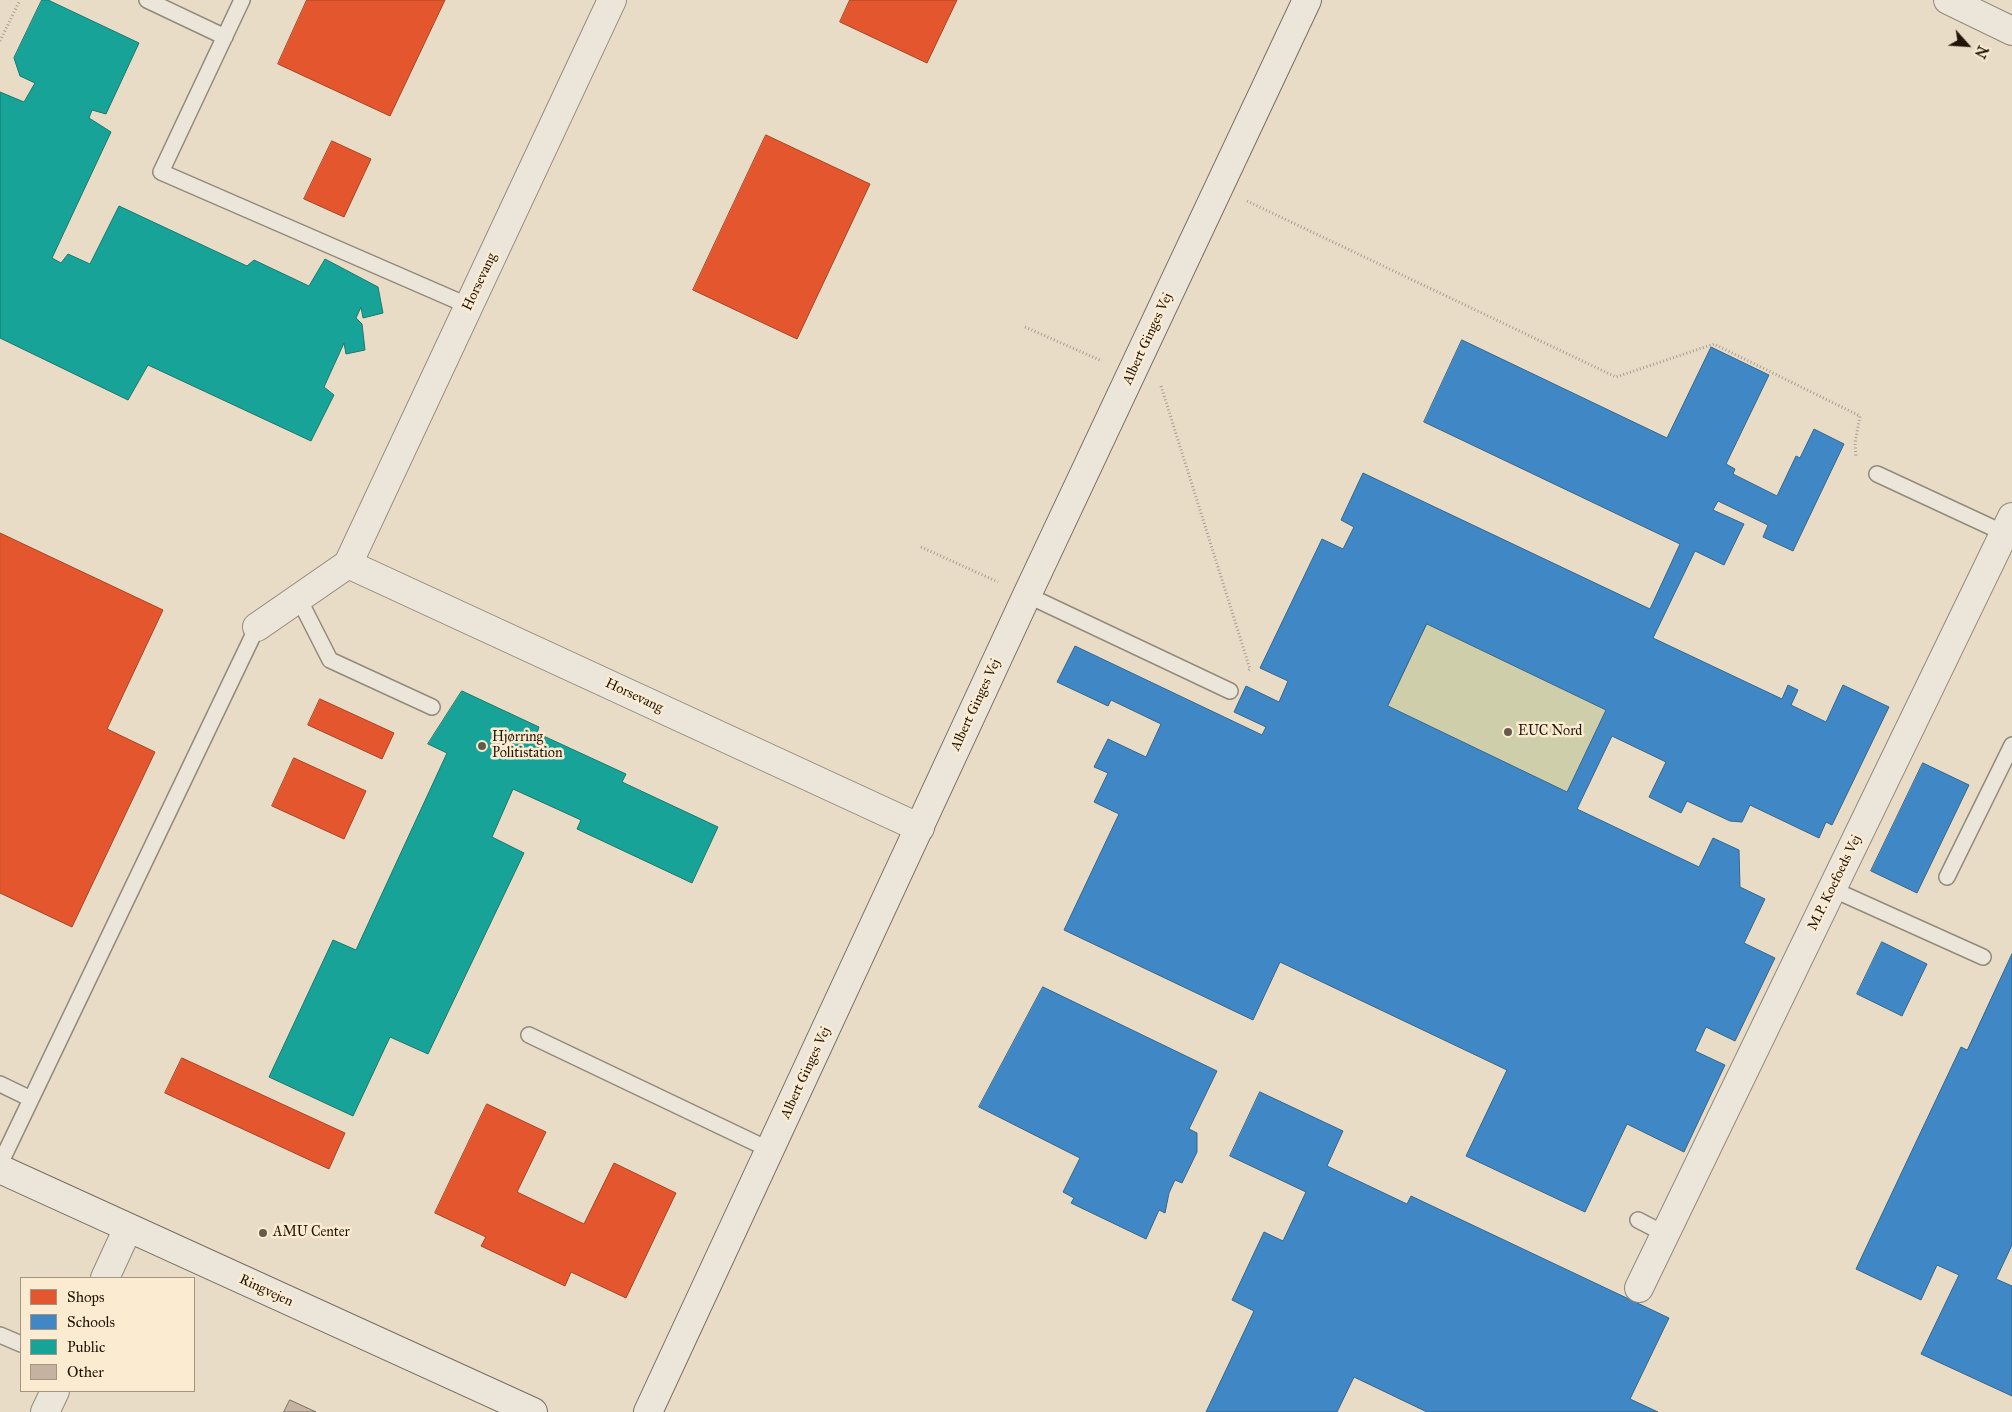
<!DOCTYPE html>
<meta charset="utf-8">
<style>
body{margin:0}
#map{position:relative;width:2012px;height:1412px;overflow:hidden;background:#e9dcc6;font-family:"IM FELL Great Primer",serif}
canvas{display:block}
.legend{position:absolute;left:20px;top:1277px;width:175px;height:115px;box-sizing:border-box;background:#faebd1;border:1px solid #a39581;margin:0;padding:6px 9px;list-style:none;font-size:15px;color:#201508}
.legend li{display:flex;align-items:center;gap:10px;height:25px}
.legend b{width:25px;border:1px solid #a39581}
.north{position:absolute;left:1942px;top:20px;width:50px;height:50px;-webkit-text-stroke:4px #faebd1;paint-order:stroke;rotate:116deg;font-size:14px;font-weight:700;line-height:20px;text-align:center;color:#201508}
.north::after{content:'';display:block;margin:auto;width:18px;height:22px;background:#201508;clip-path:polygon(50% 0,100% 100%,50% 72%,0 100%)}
</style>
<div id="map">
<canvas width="2012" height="1412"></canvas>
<ul class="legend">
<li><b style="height:14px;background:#e4572e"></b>Shops</li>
<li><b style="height:14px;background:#3f88c5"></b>Schools</li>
<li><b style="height:14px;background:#17a398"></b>Public</li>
<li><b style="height:14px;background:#c6b2a1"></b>Other</li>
</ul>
<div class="north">N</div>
</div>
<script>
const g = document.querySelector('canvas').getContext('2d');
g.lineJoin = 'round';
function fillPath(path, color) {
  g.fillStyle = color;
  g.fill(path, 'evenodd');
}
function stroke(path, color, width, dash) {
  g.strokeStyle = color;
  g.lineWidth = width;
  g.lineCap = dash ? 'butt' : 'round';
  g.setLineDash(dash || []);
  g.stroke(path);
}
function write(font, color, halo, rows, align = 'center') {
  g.font = font + ' "IM FELL Great Primer",serif';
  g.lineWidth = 5;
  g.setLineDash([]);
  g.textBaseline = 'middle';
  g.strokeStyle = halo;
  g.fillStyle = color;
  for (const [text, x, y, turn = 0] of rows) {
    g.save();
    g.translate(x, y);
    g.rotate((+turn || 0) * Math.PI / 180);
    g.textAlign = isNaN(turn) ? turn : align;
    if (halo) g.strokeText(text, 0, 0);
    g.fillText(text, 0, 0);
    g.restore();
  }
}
const green = new Path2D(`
 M1427,624L1606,710L1567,792L1388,706Z`);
const shops = new Path2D(`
 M307,0H445L390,116L278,64Z
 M850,0H957L927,63L840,22Z
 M766,135L870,184L797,339L693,290Z
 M332,141L371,159L344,217L304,199Z
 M0,533L163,610L107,729L155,752L72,927L0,893Z
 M320,699L394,733L382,759L308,725Z
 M294,758L366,791L344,839L272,806Z
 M182,1058L345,1133L329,1169L165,1093Z
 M487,1104L546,1132L517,1192L584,1224L614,1163L676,1193L626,1298L571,1272L565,1286L481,1246L486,1237L435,1213Z`);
const schools = new Path2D(`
 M1462,340L1667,438L1711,347L1769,375L1726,464L1735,469L1733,474L1777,496L1796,456L1800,458L1814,429L1844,444L1793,551L1763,537L1768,525L1718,501L1713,510L1744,524L1724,565L1695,551L1653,638L1782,699L1788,685L1798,690L1791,705L1826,722L1843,685L1889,707L1832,825L1826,822L1819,838L1750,805L1742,822L1730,821L1687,801L1681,813L1649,797L1666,762L1612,736L1577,809L1699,867L1713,838L1739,850L1740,887L1765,899L1744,943L1775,958L1735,1041L1706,1027L1695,1051L1725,1065L1684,1152L1627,1124L1585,1212L1466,1156L1507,1070L1280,962L1253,1020L1064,930L1119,814L1094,802L1108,773L1094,767L1108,739L1146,757L1161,724L1111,700L1108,706L1057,682L1075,646L1262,735L1266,727L1234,712L1246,686L1279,702L1288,681L1260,668L1322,539L1343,549L1354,527L1341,520L1363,473L1650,609L1680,544L1424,422ZM1427,624L1606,710L1567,792L1388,706Z
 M1923,763L1969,785L1917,893L1871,871Z
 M1882,942L1927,964L1902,1016L1857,994Z
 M2012,954V1245L1996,1279L2012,1286V1396L1921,1354L1959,1275L1937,1265L1921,1300L1856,1269L1961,1047L1967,1050Z
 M1043,987L1217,1071L1189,1129L1197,1133V1152L1182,1183L1175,1180L1169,1193L1165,1213L1159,1210L1146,1239L1071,1203L1074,1198L1063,1192L1080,1158L979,1107Z
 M1260,1092L1343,1131L1327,1166L1407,1204L1411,1196L1669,1318L1630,1399L1658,1412H1427L1354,1377L1337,1412H1206L1254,1311L1232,1300L1264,1232L1283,1241L1306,1192L1230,1156Z`);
const public = new Path2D(`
 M42,0H48L139,43L106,114L92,110L89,118L111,132L52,258L61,263L68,254L90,264L119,206L247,266L254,260L309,286L325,259L378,287L383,313L363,318L361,307L356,318L362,324L365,350L346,354L344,343L324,387L334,395L311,441L148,365L128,400L0,338V92L24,102L35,83L20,76L14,58Z
 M462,691L539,727L537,733L626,774L622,782L718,827L692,883L577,829L581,820L513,789L492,837L524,853L428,1054L390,1037L353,1116L269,1077L333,940L356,950L447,753L428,744Z`);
const building = new Path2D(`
 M290,1400L316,1412H284Z`);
const path = new Path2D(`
 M0,41L19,2
 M1247,201L1616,377L1714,344L1860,416L1855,443L1856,457
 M1025,327L1102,361
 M1161,386L1250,669L1248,671
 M921,547L998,582`);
const lane = new Path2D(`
 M147,0L225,37
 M242,0L161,172L469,306
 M1877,474L2004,533
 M1027,595L1230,691
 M299,599L330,660L432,707
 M1947,877L2012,745
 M1832,889L1983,957
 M529,1035L770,1150
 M0,1084L31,1099
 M0,1164L257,627
 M1638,1220L1665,1234
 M0,1335L21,1344`);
const street = new Path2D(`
 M612,0L348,564L920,828
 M1948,0L2012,31
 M257,627L348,564
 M105,1278L128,1228
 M1639,1288L2012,517
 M45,1412L55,1391`);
const secondary = new Path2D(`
 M0,1169L533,1412
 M648,1412L1027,595L1307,0`);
const markers = [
 [1508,732,5,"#665b4a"],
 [482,746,5,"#665b4a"],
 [263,1233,5,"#665b4a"]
];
const streetNames = [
 ["Horsevang",480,282,-65],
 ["Albert Ginges Vej",1148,339,-65],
 ["Horsevang",634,696,25],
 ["Albert Ginges Vej",976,705,-65],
 ["M.P. Koefoeds Vej",1835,883,-64],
 ["Albert Ginges Vej",806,1073,-65],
 ["Ringvejen",266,1291,25]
];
const poiNames = [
 ["EUC Nord",1518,732],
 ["Hjørring",492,738],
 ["Politistation",492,754],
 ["AMU Center",273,1233]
];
fillPath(green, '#ceceaa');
fillPath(shops, '#e4572e');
stroke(shops, '#a94323', 1);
fillPath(schools, '#3f88c5');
stroke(schools, '#36668c', 1);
fillPath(public, '#17a398');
stroke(public, '#1a786d', 1);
fillPath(building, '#c6b2a1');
stroke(building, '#766e62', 1);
stroke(lane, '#928a7c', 18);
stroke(street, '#928a7c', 30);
stroke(secondary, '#766e62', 30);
stroke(path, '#a49e95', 3, [1, 2.5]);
stroke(lane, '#ece5da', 15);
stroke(street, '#ece5da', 28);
stroke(secondary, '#ece5da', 28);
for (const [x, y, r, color] of markers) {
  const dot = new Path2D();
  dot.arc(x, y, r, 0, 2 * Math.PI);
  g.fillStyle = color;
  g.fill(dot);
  stroke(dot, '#faebd1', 2);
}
write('14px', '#201508', '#faebd1', streetNames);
write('14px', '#201508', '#faebd1', poiNames, 'left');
</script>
